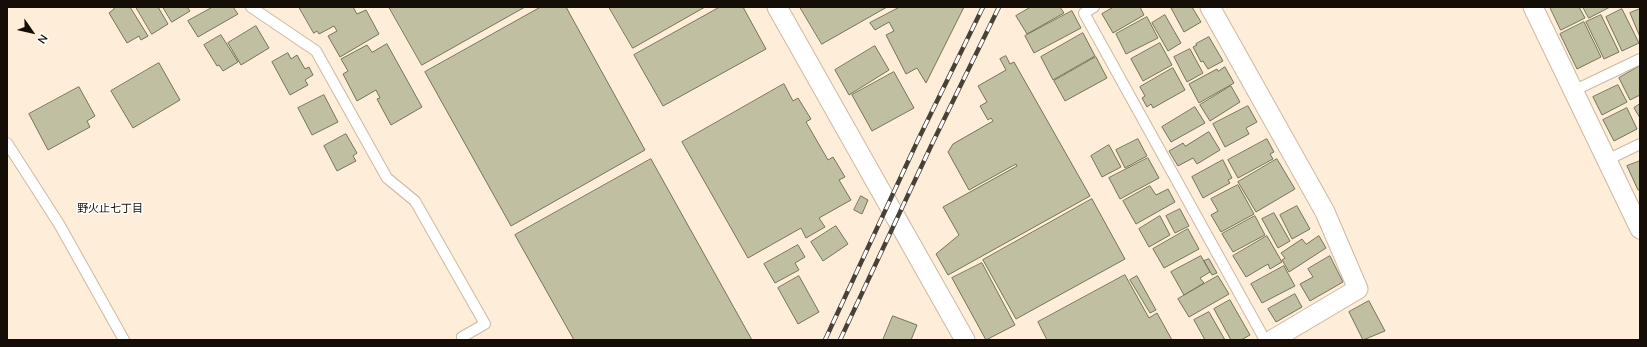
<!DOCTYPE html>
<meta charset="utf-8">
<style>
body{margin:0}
#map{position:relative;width:1647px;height:347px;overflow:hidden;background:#feedd9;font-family:"Nunito Sans",sans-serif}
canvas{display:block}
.frame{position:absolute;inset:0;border:8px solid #150e06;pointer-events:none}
.north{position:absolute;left:12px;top:12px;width:40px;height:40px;-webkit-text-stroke:3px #fff;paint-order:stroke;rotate:124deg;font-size:11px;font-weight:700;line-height:16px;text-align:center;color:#150e06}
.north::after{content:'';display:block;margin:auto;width:14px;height:18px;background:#150e06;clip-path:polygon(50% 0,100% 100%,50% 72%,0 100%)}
</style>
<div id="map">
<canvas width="1647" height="347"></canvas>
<div class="frame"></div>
<div class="north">N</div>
</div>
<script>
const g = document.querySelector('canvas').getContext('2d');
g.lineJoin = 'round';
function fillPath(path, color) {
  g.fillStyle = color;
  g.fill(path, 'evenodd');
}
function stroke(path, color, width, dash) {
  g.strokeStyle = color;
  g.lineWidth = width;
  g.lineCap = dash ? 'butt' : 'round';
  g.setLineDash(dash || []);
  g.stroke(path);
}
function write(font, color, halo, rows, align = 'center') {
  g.font = font + ' "Nunito Sans","Noto Sans JP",sans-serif';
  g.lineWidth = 3;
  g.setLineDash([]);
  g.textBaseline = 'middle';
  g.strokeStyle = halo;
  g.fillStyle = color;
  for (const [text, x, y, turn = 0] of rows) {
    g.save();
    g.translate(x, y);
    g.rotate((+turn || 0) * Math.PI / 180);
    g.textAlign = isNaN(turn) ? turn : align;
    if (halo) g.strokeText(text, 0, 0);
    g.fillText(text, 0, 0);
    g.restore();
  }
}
const building = new Path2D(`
 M113,7H130L148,36L141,40L139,36L127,43L109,13L114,9Z
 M136,7H158L168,24L152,34Z
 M163,7H187L190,11L172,22Z
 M213,7H233L238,14L198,37L188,21Z
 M299,7H353L357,14L366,10L379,34L340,57L328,36L337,31L334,26L319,34L317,31L314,33Z
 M389,7H525L422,65Z
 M541,7H566L645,150L511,226L425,72Z
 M609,7H705L633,48Z
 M720,7H743L766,49L663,106L634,55Z
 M800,7H887L822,44Z
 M900,7H964L926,83L917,68L906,74L886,35L894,31L889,22L875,30L870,23Z
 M1031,7H1060L1064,13L1027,34L1016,16Z
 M1114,7H1140L1144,15L1113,33L1102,14Z
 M1192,7L1201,22L1184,32L1171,8Z
 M1550,7H1579L1585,18L1561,30Z
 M1583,7H1610L1589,18Z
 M1622,9L1639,43L1622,51L1606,17Z
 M1640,9V37L1630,13Z
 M1072,11L1081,28L1034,53L1025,36Z
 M1165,15L1181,43L1168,51L1152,23Z
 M1601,15L1619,52L1604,59L1586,22Z
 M1147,17L1158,38L1126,54L1116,34Z
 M1584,22L1601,57L1577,69L1560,34Z
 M256,26L269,48L241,65L228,43Z
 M1083,33L1095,56L1053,80L1041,57Z
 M221,35L238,62L223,71L219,65L217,66L204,45Z
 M1209,37L1223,61L1208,69L1203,61L1201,62L1193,47L1197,45L1196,44Z
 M1160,43L1172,65L1143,81L1131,59Z
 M387,44L422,107L391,125L377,99L380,98L376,90L357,101L343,74L348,71L341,59L367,45L372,52Z
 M875,46L889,70L849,95L835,70Z
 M1190,49L1203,73L1187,82L1174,57Z
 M288,53L291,59L297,55L305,69L309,67L313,75L305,80L308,85L290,95L272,62Z
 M1006,56L1010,64L1014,62L1090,196L948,275L936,254L959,235L943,207L1017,166L1016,164L969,190L948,152L953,144L993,121L991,118L988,120L980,106L987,102L978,86L1006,70L1000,59Z
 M1096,57L1107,78L1065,101L1054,81Z
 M159,63L180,100L133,128L111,91Z
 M1640,66V95L1630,100L1619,78Z
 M1225,67L1234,83L1199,103L1189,84L1217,69L1218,71Z
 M1173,68L1185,90L1153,108L1151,104L1147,107L1142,98L1145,96L1140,87Z
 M894,72L914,108L872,131L852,95Z
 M784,84L793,101L798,98L811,119L806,122L828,160L833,157L845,177L839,180L851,200L819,218L825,227L806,238L801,228L748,258L682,142Z
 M1618,85L1627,102L1602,115L1593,97Z
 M1231,86L1240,102L1210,121L1200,105Z
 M79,87L95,116L87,121L90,127L48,150L29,114Z
 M324,95L338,122L312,135L298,108Z
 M1640,104V118L1634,108Z
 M1248,106L1257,122L1246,128L1249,134L1225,147L1213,124Z
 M1195,107L1205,123L1171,142L1162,127Z
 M1627,108L1637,129L1614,141L1603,120Z
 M1209,132L1220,150L1197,164L1193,158L1178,166L1169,151L1183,143L1185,146Z
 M346,134L357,153L353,156L356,161L337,171L324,146Z
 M1138,139L1147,156L1125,168L1116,150Z
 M1267,139L1274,152L1270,154L1273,159L1238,178L1228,160Z
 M1109,145L1121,167L1102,177L1091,156Z
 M1148,158L1159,178L1120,199L1109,178Z
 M651,159L752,340H574L515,235Z
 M1277,159L1295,189L1256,212L1238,182Z
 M1223,160L1232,178L1228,180L1230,183L1203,198L1192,177Z
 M1640,161V190H1638L1627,166Z
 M1238,185L1254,214L1221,232L1211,215L1218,211L1211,199Z
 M1150,186L1156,195L1168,189L1175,202L1136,224L1123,201Z
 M861,196L868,200L862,214L854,210Z
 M1092,199L1125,259L1016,319L983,260Z
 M1297,206L1310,229L1292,239L1280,215Z
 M1180,209L1189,226L1175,233L1166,216Z
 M1274,213L1290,241L1278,248L1262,219Z
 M1160,216L1170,235L1149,247L1139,229Z
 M1255,216L1265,235L1233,252L1222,234Z
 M836,226L848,244L823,261L811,242Z
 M1188,229L1199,249L1164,268L1153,249Z
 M1267,236L1282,262L1270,269L1268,264L1246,277L1233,256Z
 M1319,236L1326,248L1289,272L1282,260L1285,258L1281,253L1302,239L1306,244Z
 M798,245L805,257L795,263L799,270L775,283L764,264Z
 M1201,256L1210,272L1200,278L1204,283L1184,295L1171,272Z
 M1330,256L1343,282L1310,301L1300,284L1313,277L1308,269Z
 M1209,259L1217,273L1212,275L1204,261Z
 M982,263L1015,325L986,340L952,278Z
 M1284,266L1295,286L1262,303L1251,284Z
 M1125,275L1149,318L1157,313L1172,340H1047L1038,322Z
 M799,276L819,312L798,324L778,288Z
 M1137,276L1156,310L1150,313L1130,280Z
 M1218,276L1229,294L1189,317L1178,299Z
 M1295,294L1302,307L1276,322L1268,309Z
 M1230,300L1250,335L1241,340H1231L1214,309Z
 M1369,301L1385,331L1363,340L1349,312Z
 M1209,312L1225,340H1205L1194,320Z
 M893,316L917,325L911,340H883Z`);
const lane = new Path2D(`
 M251,7L316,51L387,178L415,201L485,324L462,337L463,340
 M1094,7L1084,13L1265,340
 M1573,91L1640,59
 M7,143L59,224L124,340
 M1607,160L1640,144`);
const street = new Path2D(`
 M777,7L965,340
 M1210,7L1325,212L1358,289L1272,340
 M1533,7L1640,229`);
const rail = new Path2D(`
 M825,340L918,140L983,7
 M840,340L931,146L999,7`);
const neighbourhoodNames = [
 ["野火止七丁目",110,209]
];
fillPath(building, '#c0bfa1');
stroke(building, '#747458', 1);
stroke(lane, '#cdb9a0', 12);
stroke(street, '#cdb9a0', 21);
stroke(lane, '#fff', 10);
stroke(street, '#fff', 19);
stroke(rail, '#4a4136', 4.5);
stroke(rail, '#fff', 3, [9]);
write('11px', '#150e06', '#fff', neighbourhoodNames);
</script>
